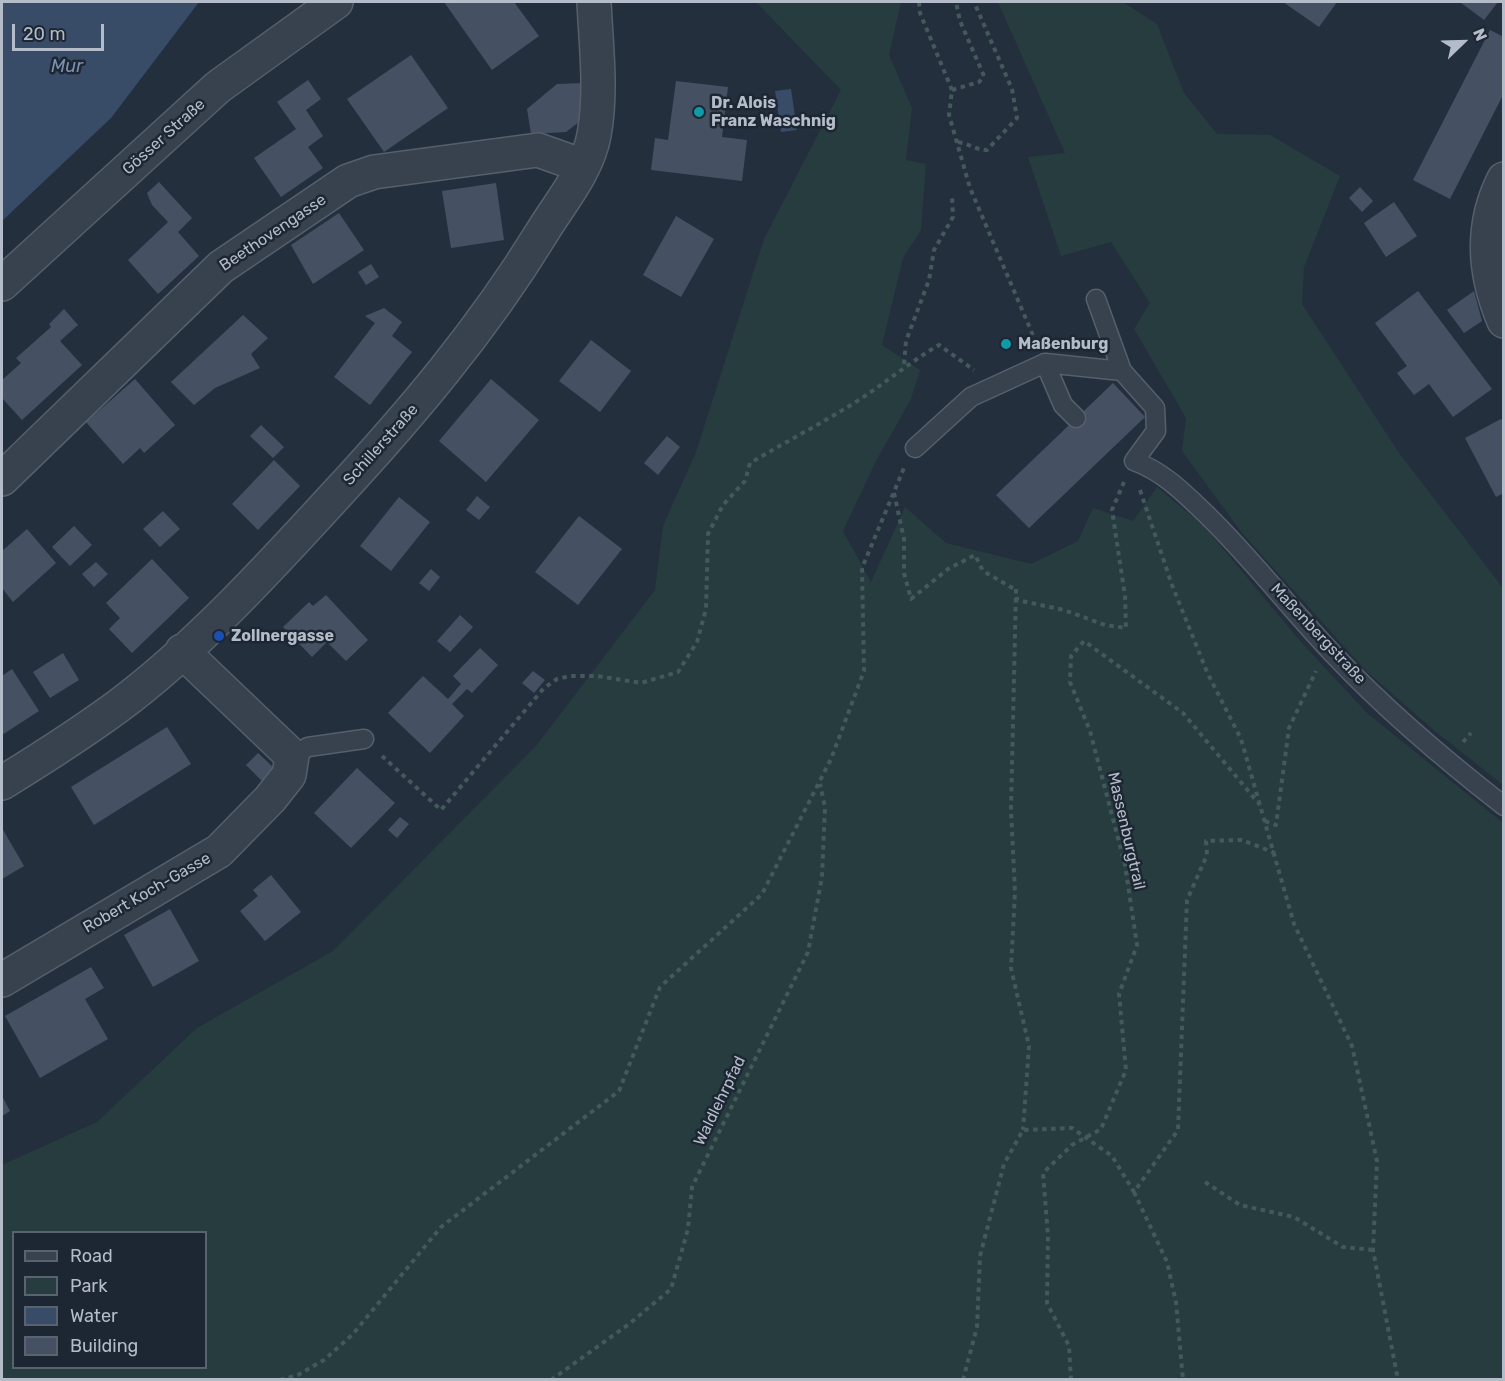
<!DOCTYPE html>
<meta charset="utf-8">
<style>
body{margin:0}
#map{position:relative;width:1505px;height:1381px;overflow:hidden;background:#242f3e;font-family:Rubik,sans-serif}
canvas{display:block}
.frame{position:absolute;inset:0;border:3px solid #b4bcc9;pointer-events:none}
.legend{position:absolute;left:12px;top:1231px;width:195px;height:138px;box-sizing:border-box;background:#1d2633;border:2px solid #59626f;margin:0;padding:8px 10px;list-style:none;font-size:18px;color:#b4bcc9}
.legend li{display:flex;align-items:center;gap:12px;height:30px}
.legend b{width:30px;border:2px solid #59626f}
.north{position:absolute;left:1433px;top:12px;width:60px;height:60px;-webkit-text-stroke:4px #1d2633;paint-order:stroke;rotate:67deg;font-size:16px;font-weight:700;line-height:24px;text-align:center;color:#b4bcc9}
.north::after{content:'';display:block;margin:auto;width:21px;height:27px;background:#b4bcc9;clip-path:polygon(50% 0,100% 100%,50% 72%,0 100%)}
.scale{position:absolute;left:12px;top:24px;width:92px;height:27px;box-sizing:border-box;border:3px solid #b4bcc9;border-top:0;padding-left:8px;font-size:18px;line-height:21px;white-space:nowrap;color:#b4bcc9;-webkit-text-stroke:4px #1d2633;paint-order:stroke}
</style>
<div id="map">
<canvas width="1505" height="1381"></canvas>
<div class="frame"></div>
<ul class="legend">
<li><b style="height:8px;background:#38414e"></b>Road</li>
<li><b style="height:16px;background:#263c3f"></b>Park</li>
<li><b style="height:16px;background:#394c67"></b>Water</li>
<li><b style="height:16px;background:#455162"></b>Building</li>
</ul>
<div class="north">N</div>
<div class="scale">20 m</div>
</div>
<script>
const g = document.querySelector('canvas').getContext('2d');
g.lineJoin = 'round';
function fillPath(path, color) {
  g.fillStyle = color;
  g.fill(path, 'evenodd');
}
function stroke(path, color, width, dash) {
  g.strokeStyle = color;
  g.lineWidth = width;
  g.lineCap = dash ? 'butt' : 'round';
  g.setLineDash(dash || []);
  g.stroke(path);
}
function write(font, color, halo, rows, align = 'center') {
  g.font = font + ' Rubik,sans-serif';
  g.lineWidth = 5;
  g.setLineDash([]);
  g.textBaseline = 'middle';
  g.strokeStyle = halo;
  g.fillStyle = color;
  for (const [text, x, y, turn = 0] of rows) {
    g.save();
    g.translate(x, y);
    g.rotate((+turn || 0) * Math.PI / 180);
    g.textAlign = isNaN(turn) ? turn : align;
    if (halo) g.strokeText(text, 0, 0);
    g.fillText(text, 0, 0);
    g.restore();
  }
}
const green = new Path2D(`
 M756,2H901L889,55L912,108L906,160L926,164L921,230L903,258L882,345L920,370L911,399L876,461L843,531L871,582L905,507L946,543L1031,564L1078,541L1093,508L1133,521L1157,487L1204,526L1301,642L1367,713L1503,823V1379H2V1165L97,1122L197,1028L333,951L536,746L655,590L663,526L696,452L764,239L841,90ZM14,1232H206V1368H14Z
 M998,2H1123L1157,24L1184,93L1217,134L1270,135L1340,176L1304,267L1302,304L1399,453L1503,588V785L1435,731L1366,671L1242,533L1182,451L1186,418L1134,329L1150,303L1111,242L1061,256L1028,157L1065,153Z`);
const water = new Path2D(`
 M2,2H199L111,118L2,221Z
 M791,89L797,130L781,132L775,91Z`);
const building = new Path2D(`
 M444,2H514L539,36L492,70Z
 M1283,2H1337L1319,27Z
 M1460,2H1498L1484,20Z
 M1490,30L1504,37V93L1450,199L1413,180Z
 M411,55L448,108L384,152L347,99Z
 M308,80L321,99L306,110L323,136L308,147L323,168L281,197L254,158L296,129L277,102Z
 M676,81L728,87L722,137L747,140L742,181L651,170L655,138L668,140Z
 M584,83L583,119L566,132L531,134L527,109L557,84Z
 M159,182L192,218L178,232L199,256L158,294L128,260L168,222L152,205L147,193Z
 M496,183L504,240L451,248L442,191Z
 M1360,187L1373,201L1362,212L1349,198Z
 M1394,202L1417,236L1386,257L1364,223Z
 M339,213L364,250L313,284L291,245Z
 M676,216L714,239L681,297L643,275Z
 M371,264L379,277L366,285L358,272Z
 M1418,291L1492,389L1453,417L1429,384L1414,395L1397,373L1407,366L1375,323Z
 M1474,291L1482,321L1464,333L1447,310Z
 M384,308L402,322L392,336L412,352L370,405L334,377L375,323L365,316Z
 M64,309L78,325L60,341L82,365L22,420L2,398V380L21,363L16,358L51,327L49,324Z
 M243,315L268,338L251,354L260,368L215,388L194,405L171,382Z
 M591,340L631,371L600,412L559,381Z
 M135,379L175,425L144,453L140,448L123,464L86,422Z
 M491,379L539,420L486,482L439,441Z
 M1113,383L1145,417L1029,528L996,495Z
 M1501,419L1504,423V493L1496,497L1465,438Z
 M261,425L284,447L273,458L250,436Z
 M667,436L680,447L658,475L644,463Z
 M274,460L300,486L258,530L232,504Z
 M477,496L490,507L479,520L466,510Z
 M399,497L430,522L391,571L360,546Z
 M163,511L180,529L160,547L143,529Z
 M579,516L622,549L578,605L535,572Z
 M74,526L92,545L70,566L52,547Z
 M27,529L56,563L13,602L2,588V551Z
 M152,559L189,598L132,653L109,629L120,618L106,603Z
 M96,562L108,574L94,587L82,574Z
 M431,569L440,577L429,591L419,583Z
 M326,595L368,640L346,661L327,642L312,657L283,627L309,602L313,606Z
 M460,615L473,627L450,652L437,641Z
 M480,648L498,665L472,693L467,689L452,704L464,716L430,753L388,713L423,676L448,699L461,684L453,676Z
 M63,653L79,680L50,698L33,672Z
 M12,669L39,711L2,735V676Z
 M533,671L545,680L534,693L522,683Z
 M167,727L191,764L94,825L71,787Z
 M258,753L274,768L262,781L246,765Z
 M357,768L395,803L351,848L314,813Z
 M400,817L409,824L397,838L388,830Z
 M2,828L24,866L2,879Z
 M271,875L301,912L265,941L240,911L258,896L253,890Z
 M170,909L199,961L153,987L124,935Z
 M91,967L104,988L85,999L108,1039L40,1078L5,1016Z
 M2,1096L10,1111L2,1116Z`);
const path = new Path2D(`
 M919,2L920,13L952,90L949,115L970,188L1035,340
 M952,90L979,82L984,76L960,21L956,2
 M958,142C969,144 976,150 987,150L1017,118L1012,89L974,2
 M904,364L906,341L929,280L934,250L953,217L952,196
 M1140,490L1172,585L1207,672L1241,739L1294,924L1352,1046L1377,1161L1373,1250L1398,1380
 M894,493L904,539V573L911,599L948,569L975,555L983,571L1016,590
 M1016,589L1011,810L1015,892L1011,968L1029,1046L1023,1130
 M1017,597V600L1064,610L1105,625L1126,628L1125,596L1112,510L1124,482
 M1463,742L1471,733
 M382,756L441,810L544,688L557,679L570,676H597L641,683L678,672L697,642L706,609L708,534L723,505L745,481L750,463C784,443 818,425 851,405C882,386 908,363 939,345L974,370
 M1265,821L1276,825L1289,728L1316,671
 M1205,1182L1240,1205L1294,1217L1343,1247L1373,1250
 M1134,1192L1167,1262L1176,1302L1183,1380
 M280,1380L298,1375L324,1360L353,1334L441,1227L619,1091L660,987L762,894L831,759L864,671L862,568L904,468
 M551,1380L629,1324L671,1289L688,1229L692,1187L808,952L822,877L825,807L820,784
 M963,1380L977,1327L980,1256L1004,1164L1023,1130L1072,1128L1112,1156L1134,1192L1178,1130L1187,900L1207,855L1206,841L1242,840L1275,853
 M1071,1380L1069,1346L1047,1303L1048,1236L1043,1173L1072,1145L1101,1129L1126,1070L1119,994L1137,945L1125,865L1090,731L1070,682L1071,656L1084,641L1183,713L1260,805`);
const lane = new Path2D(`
 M1096,299L1122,371
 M1045,363L1063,405L1076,418
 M915,448L971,397L1045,363L1122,371L1155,408L1156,431L1134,461C1164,472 1184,493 1207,515C1253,560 1292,611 1336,657C1387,711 1445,760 1504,806
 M292,756L308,747L364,739`);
const street = new Path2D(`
 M1504,179C1480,226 1484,274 1504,321
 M2,284L218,87L336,2
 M2,479L221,267L348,181L374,172L538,150L583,166
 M2,783C41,759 80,734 117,707C194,650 270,567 335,496C411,414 482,330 541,234C559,204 588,170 594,135C602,92 596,45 594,2
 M2,980L219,851L270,799L289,775L292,756L182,651`);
const markers = [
 [699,112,6,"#0f9aa8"],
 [1006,344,6,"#0f9aa8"],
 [219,636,6,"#1a4fb4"]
];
const poiNames = [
 ["Dr. Alois",711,103],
 ["Franz Waschnig",711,121],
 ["Maßenburg",1018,344],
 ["Zollnergasse",231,636]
];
const streetNames = [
 ["Gösser Straße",164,137,-42],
 ["Beethovengasse",273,233,-34],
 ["Schillerstraße",381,445,-48],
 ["Maßenbergstraße",1318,634,47],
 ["Massenburgtrail",1126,831,77],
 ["Robert Koch-Gasse",147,893,-30],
 ["Waldlehrpfad",720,1101,-64]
];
const waterNames = [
 ["Mur",67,67]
];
fillPath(green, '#263c3f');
fillPath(water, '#394c67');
fillPath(building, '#455162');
stroke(lane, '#565f6c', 21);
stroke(street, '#565f6c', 36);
stroke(path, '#44595c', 4, [4.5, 4.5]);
stroke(lane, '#38414e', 18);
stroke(street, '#38414e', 33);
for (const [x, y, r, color] of markers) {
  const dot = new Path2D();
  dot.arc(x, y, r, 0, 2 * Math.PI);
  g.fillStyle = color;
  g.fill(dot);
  stroke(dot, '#1d2633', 2);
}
write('bold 16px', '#b4bcc9', '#1d2633', poiNames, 'left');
write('16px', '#b4bcc9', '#1d2633', streetNames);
write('italic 18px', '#7c92b1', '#1d2633', waterNames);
</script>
